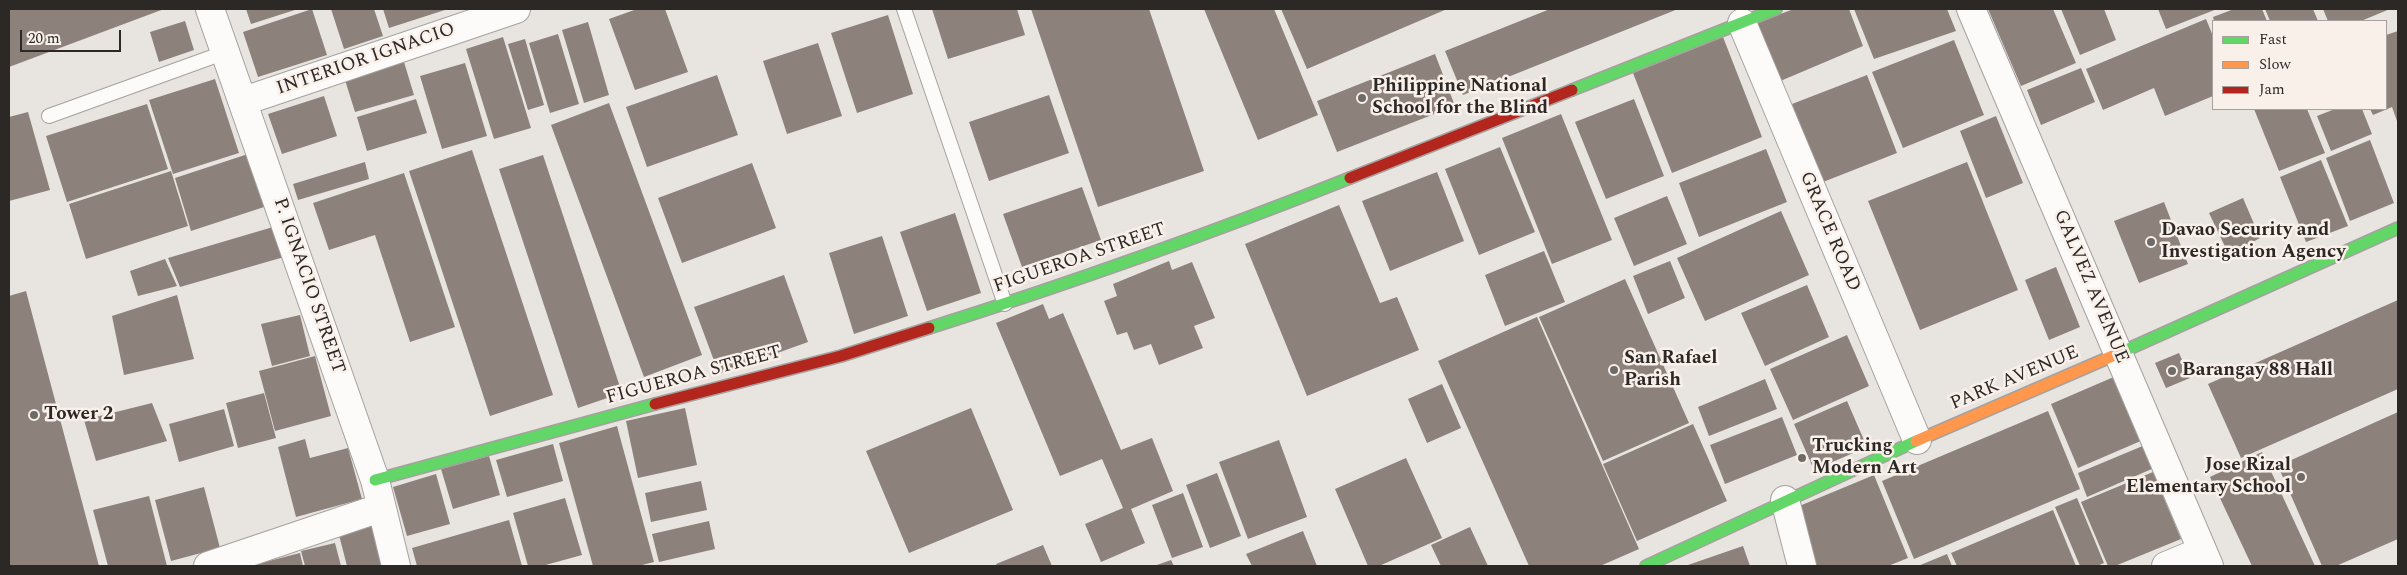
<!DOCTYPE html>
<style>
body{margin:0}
#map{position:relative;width:2407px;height:575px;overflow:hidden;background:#e8e4e0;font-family:Spectral,serif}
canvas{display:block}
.frame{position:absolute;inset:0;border:10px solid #2b2826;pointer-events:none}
.legend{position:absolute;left:2212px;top:20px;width:175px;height:90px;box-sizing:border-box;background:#faf0ea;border:1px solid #a7a09c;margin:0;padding:6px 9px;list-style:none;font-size:15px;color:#2b2826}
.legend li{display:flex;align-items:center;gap:10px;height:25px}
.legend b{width:25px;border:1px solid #a7a09c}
.scale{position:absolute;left:20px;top:30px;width:101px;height:22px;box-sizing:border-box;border:2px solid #2b2826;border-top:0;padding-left:6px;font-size:15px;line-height:18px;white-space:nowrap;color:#2b2826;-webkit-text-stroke:4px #faf0ea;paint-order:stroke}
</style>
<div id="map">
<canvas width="2407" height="575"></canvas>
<div class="frame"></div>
<ul class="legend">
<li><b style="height:6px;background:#63d668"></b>Fast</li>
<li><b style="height:6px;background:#ff974d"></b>Slow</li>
<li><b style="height:6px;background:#b3261e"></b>Jam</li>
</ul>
<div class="scale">20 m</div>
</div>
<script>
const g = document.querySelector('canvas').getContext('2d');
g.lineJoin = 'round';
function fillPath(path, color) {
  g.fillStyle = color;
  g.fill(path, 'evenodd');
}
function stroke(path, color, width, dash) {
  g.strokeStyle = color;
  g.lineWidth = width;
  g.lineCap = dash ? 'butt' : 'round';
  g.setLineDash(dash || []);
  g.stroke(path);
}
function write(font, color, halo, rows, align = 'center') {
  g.font = font + ' Spectral,serif';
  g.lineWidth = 5;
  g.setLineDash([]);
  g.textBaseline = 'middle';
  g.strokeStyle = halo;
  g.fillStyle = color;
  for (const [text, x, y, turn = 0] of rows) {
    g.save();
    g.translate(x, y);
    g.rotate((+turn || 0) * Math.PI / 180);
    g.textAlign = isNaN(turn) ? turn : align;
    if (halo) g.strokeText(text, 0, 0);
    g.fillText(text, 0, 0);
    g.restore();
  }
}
const building = new Path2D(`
 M9,9H164L9,67Z
 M246,9H298L251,24Z
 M312,9L327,55L258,77L243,32Z
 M331,9H374L383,36L344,49Z
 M383,9H448L389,28Z
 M637,9H665L688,72L635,90L609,19Z
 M932,9H1017L1025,35L948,59Z
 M1031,9H1149L1204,171L1098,207Z
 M1204,9H1274L1318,115L1258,140Z
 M1281,9H1447L1307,69Z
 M1550,9H1678L1463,95L1445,51Z
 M1794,9H1849L1863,46L1778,82L1750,25Z
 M1854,9H1947L1956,31L1874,59Z
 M1988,9H2053L2076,63L2021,86Z
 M2061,9H2104L2116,40L2080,55Z
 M2158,9H2217L2166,29Z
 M2234,9H2262L2267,21H2214L2213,17Z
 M2265,9H2313L2318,21H2270Z
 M2323,9H2390L2361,21H2328Z
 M888,15L913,94L857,113L831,33Z
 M2206,19L2213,36V96L2165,116L2154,88L2103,110L2086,69Z
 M185,21L194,50L159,62L150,32Z
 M588,22L609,95L584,103L562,30Z
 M2398,31V120L2397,121L2392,107L2373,115L2370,109H2386V35Z
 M558,34L579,104L550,113L529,43Z
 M503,37L531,128L494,139L466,49Z
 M1723,37L1762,137L1672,173L1633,73Z
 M525,39L544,105L528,110L508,44Z
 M1954,40L1984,115L1903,148L1872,72Z
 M818,43L842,116L787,134L763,61Z
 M1435,54L1455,106L1337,152L1317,101Z
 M404,62L414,95L355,112L345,80Z
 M465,63L487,136L442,149L420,76Z
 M2081,68L2095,102L2041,125L2027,90Z
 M717,75L738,135L647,167L626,107Z
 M1867,75L1897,153L1823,182L1792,104Z
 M215,79L239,153L173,174L149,100Z
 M1049,95L1069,153L989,181L969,122Z
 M324,96L337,136L282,154L268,114Z
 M416,99L427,133L367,151L357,117Z
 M1634,99L1664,176L1606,199L1575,122Z
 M609,103L702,355L644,377L551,125Z
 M147,104L168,169L67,202L46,136Z
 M2254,109H2307L2325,153L2279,171Z
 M2335,109H2362L2372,134L2331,151L2317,116Z
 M28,112L50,190L9,201V117Z
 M1561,114L1612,240L1552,264L1502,138Z
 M1996,116L2023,183L1986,198L1960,131Z
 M2370,140L2394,203L2350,221L2326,158Z
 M1500,147L1535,232L1479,255L1445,169Z
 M1766,149L1787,202L1699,237L1679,183Z
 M472,150L553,395L490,416L409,171Z
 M248,154L264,207L191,231L175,178Z
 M543,155L622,393L578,408L499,169Z
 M2321,160L2348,226L2306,242L2280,177Z
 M365,162L369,179L298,200L293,184Z
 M1967,162L2018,290L1920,330L1868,201Z
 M752,163L776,228L682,263L658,198Z
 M171,171L188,226L86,259L69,204Z
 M1437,172L1464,241L1390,271L1362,201Z
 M404,173L455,327L410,342L375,235L329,250L313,203Z
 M1082,187L1101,240L1022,267L1003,214Z
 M1667,196L1687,244L1634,266L1614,218Z
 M2243,198L2260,238L2229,255L2209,213Z
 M2164,202L2188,264L2139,283L2114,221Z
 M1339,205L1380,303L1397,297L1419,350L1307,396L1245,244Z
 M1781,211L1809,275L1705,321L1677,258Z
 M955,213L981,293L927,311L900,232Z
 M273,227L284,257L180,287L168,258Z
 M882,236L908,316L854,334L829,253Z
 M1544,251L1565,302L1505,326L1485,275Z
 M165,259L177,286L138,296L130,271Z
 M1169,261L1172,270L1192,262L1215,318L1194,326L1203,348L1159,365L1151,344L1134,350L1127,332L1117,335L1104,301L1117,296L1113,284Z
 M1670,261L1685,298L1648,314L1633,276Z
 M2056,267L2080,327L2049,340L2025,280Z
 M784,275L808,342L719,374L694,307Z
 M1625,279L1689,423L1603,461L1539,317Z
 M1807,285L1829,337L1765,366L1741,313Z
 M26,291L99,566H9V296Z
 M177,295L194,359L124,375L112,316Z
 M2398,300V389L2241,458L2208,384Z
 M1043,304L1049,319L1063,313L1121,450L1152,438L1173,491L1131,509L1145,543L1101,562L1085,524L1123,508L1102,459L1060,476L996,323Z
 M300,315L310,356L272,366L261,324Z
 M1537,317L1639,549L1600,566H1529L1438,361Z
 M1847,335L1869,386L1793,420L1770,369Z
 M2179,353L2190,378L2166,388L2155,363Z
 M315,356L331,416L275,431L259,371Z
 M2116,376L2143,440L2078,468L2051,404Z
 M1765,379L1777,409L1709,436L1698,407Z
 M1442,384L1461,428L1427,443L1408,399Z
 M264,393L276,438L238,448L226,403Z
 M1847,401L1867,447L1814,470L1794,424Z
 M152,403L167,441L96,461L84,420Z
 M685,408L697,465L638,478L626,421Z
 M971,408L1013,510L909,553L866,451Z
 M224,409L234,446L179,462L169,424Z
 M2048,411L2080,489L1914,559L1882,481Z
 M2398,412V539L2336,566H2322L2278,466Z
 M1782,417L1797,455L1725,484L1710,445Z
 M1693,424L1727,501L1637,541L1603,464Z
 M617,426L654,562L638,566H593L559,443Z
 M305,439L310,458L348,448L362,499L296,517L278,447Z
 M1279,440L1307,517L1248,539L1219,462Z
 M553,444L563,481L507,497L496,460Z
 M2145,445L2154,468L2087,497L2078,473Z
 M2262,452L2315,566H2252L2210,477Z
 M489,456L500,495L453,509L441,469Z
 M1406,458L1442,538L1379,566H1368L1335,489Z
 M2153,472L2181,539L2115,566H2108L2081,502Z
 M1217,473L1241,536L1210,548L1186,485Z
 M436,474L450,524L407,536L393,487Z
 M1874,475L1908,558L1888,566H1812L1797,507Z
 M701,481L707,510L651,522L645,493Z
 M204,487L220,548L171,561L155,500Z
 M1183,493L1203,547L1172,558L1152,505Z
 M149,496L167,566H108L93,510Z
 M565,498L582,555L542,566H528L513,513Z
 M2077,498L2104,563L2097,566H2080L2055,507Z
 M2053,510L2076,566H1957L1951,553Z
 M509,520L522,566H417L412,548Z
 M709,521L715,549L659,562L652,534Z
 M373,526L382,566H347L339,535Z
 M1470,527L1488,566H1441L1431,545Z
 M1303,531L1317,566H1252L1246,554Z
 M335,543L341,566H305L301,551Z
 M1043,545L1052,566H997L996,564Z
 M1743,546L1750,566H1685Z
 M300,553L303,566H249Z
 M1947,554L1952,566H1918Z
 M1171,560L1174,566H1154Z`);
const lane = new Path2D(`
 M904,9L1005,304
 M49,116L226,52`);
const street = new Path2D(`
 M210,9L375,480L396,566
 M1971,9L2209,566
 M1742,23L1917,440
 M244,101L516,9
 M1785,500L1802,566
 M208,566L380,508
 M2166,566L2202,551`);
const fast = new Path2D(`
 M1572,90L1776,9
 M929,328C1071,283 1212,233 1350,178
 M2124,351L2398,228
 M375,480L655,404
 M1646,566L1916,441`);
const slow = new Path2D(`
 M1916,441L2124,351`);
const jam = new Path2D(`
 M1350,178L1572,90
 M655,404L841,356L929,328`);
const markers = [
 [1362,98,5,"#6d6a67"],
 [2151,242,5,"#6d6a67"],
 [1614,370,5,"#6d6a67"],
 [2172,371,5,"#6d6a67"],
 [34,415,5,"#6d6a67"],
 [1802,458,5,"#6d6a67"],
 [2301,477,5,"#6d6a67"]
];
const streetNames = [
 ["INTERIOR IGNACIO",366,60,-19],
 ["GRACE ROAD",1829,232,67],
 ["FIGUEROA STREET",1080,259,-19],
 ["P. IGNACIO STREET",308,286,71],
 ["GALVEZ AVENUE",2090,287,67],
 ["FIGUEROA STREET",694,376,-15],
 ["PARK AVENUE",2015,379,-23]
];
const poiNames = [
 ["Philippine National",1372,87],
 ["School for the Blind",1372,109],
 ["Davao Security and",2161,231],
 ["Investigation Agency",2161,253],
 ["San Rafael",1624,359],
 ["Parish",1624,381],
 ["Barangay 88 Hall",2182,371],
 ["Tower 2",44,415],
 ["Trucking",1812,447],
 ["Modern Art",1812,469],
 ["Jose Rizal",2291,466,"right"],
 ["Elementary School",2291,488,"right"]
];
fillPath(building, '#8c827b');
stroke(lane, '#a5a19f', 16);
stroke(street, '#a5a19f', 30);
stroke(fast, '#a5a19f', 14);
stroke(slow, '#a5a19f', 14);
stroke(jam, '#a5a19f', 14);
stroke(lane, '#fcfbfa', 14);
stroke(street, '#fcfbfa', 28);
stroke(fast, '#63d668', 11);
stroke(slow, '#ff974d', 11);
stroke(jam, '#b3261e', 11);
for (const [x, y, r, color] of markers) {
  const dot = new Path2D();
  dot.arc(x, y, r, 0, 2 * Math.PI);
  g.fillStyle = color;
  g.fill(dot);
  stroke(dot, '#faf0ea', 2);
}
write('19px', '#2b2826', '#faf0ea', streetNames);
write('bold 19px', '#2b2826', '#faf0ea', poiNames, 'left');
</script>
